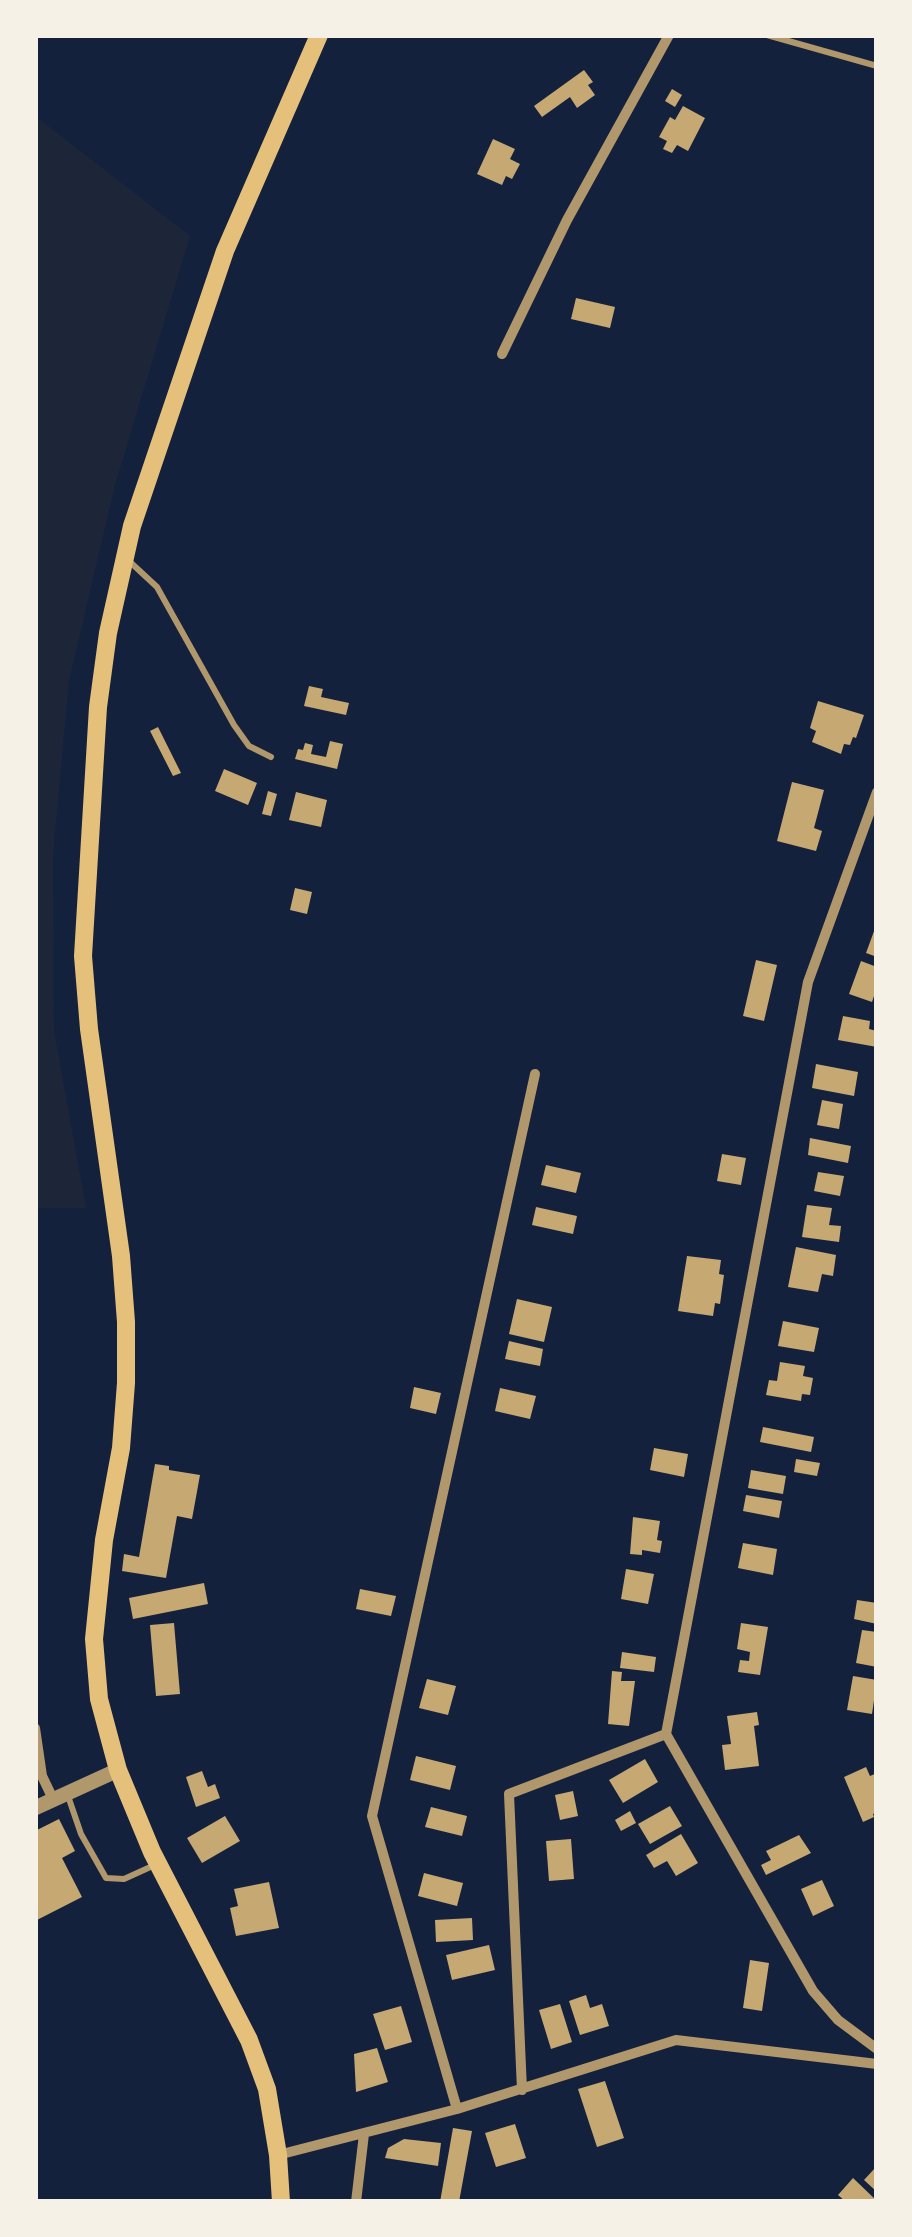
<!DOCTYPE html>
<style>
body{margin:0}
#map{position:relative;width:912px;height:2237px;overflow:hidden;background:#14213d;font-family:"Space Grotesk",sans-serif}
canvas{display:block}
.frame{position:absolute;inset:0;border:38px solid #f6f1e7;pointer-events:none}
</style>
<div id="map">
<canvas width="912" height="2237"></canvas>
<div class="frame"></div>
</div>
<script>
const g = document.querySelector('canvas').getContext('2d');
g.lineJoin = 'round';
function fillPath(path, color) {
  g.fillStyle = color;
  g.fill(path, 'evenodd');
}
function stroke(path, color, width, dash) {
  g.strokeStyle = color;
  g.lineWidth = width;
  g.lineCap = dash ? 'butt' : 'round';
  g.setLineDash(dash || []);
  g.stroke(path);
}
const green = new Path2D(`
 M35,116L190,236L115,485L69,681L53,855L54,1030L86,1208H35Z`);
const building = new Path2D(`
 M584,70L593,82L588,85L595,95L577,108L570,97L542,117L534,106Z
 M672,89L682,95L675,107L665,101Z
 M683,106L705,118L688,151L677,145L672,153L663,149L667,141L659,137L670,117L675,120Z
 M493,139L515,149L510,159L520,164L512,179L506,176L502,185L477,174Z
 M576,298L615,307L610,328L571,319Z
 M309,686L323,689L321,697L349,703L346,715L304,706Z
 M818,701L864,715L856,738L853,737L850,745L844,744L841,754L812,742L816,731L810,728Z
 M158,727L181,773L173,776L150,731Z
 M330,741L343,744L337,769L295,759L298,749L303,750L305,743L313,745L311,754L326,757Z
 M224,769L257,783L248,805L215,791Z
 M792,782L824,790L814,828L822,831L816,851L777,841Z
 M268,791L277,794L271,816L262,814Z
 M296,792L327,800L321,827L289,820Z
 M295,888L312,892L307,914L290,910Z
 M877,923V957L866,953Z
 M756,960L777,965L764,1021L743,1016Z
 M861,961L877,967V987L872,1002L849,994Z
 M843,1016L870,1021L869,1029L877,1031V1047L838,1040Z
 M816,1064L858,1072L854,1096L812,1088Z
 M822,1100L843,1104L839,1129L817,1125Z
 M810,1138L851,1146L848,1163L808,1155Z
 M722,1154L746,1158L741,1185L717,1181Z
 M546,1165L581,1173L576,1193L541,1185Z
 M818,1172L844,1176L840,1196L814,1191Z
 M807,1205L832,1208L829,1225L841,1226L839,1242L802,1237Z
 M536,1207L577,1216L573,1234L532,1225Z
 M796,1247L836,1255L833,1276L822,1274L818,1292L788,1287Z
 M687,1256L721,1260L719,1274L724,1275L720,1304L715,1303L713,1316L678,1311Z
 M517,1299L552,1307L544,1342L509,1334Z
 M783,1321L819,1328L814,1352L778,1346Z
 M509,1341L543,1349L540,1366L505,1359Z
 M780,1362L805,1366L803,1376L813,1378L810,1395L802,1394L801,1401L766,1395L769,1380L777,1381Z
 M414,1387L441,1393L436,1414L410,1408Z
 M500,1388L536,1396L530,1419L495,1411Z
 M763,1427L814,1437L811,1452L760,1442Z
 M654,1448L688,1454L684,1477L650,1470Z
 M796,1459L820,1463L817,1476L794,1472Z
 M155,1464L169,1466V1470L200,1475L192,1519L177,1516L166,1578L122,1571L124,1554L139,1557Z
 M751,1470L786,1476L783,1494L748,1488Z
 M746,1495L782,1501L779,1518L743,1511Z
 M633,1517L660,1521L657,1540L662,1541L660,1553L642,1550V1555L630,1554Z
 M743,1543L777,1549L773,1575L738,1568Z
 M626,1569L654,1574L648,1604L621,1599Z
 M204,1583L208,1604L133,1619L129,1598Z
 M360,1589L396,1596L391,1616L356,1609Z
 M857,1600L877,1603V1624L854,1619Z
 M174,1623L180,1694L156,1696L150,1625Z
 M741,1623L768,1627L760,1675L738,1672L740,1660L749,1661L750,1652L737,1649Z
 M862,1630L877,1632V1667L856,1663Z
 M622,1652L656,1657L654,1672L620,1668Z
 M612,1671L622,1672L621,1681H635L629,1726L608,1724Z
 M853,1676L877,1680L872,1714L847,1710Z
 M427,1679L456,1686L448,1715L419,1708Z
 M757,1712L759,1725L754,1726L759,1766L725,1770L722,1745L731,1744L727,1716Z
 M416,1756L456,1766L450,1790L410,1780Z
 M645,1759L658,1782L623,1803L609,1780Z
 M866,1767L870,1776L877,1773V1812L873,1814L874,1817L863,1822L844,1777Z
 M202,1771L208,1787L215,1784L220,1798L196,1807L186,1777Z
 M573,1791L578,1816L560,1820L555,1795Z
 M670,1806L682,1826L650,1844L638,1824Z
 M431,1807L467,1816L462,1836L425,1827Z
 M630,1811L636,1823L621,1831L615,1820Z
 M225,1816L240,1841L202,1863L187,1838Z
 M59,1819L75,1851L62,1858L82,1897L35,1921V1831Z
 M681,1834L698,1863L676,1876L667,1861L654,1868L646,1855Z
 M799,1835L811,1853L766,1875L761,1865L771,1860L766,1851Z
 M571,1839L574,1879L549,1881L546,1841Z
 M424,1873L463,1883L457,1906L418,1896Z
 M822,1880L834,1906L813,1916L801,1889Z
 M269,1882L279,1928L236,1936L230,1908L238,1906L234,1889Z
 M472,1918L473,1940L436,1942L435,1920Z
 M489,1945L495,1970L452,1980L446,1955Z
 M750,1960L769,1963L762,2011L743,2008Z
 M586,1995L590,2008L602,2004L609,2026L580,2035L569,2001Z
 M560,2004L572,2042L551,2049L539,2010Z
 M401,2006L412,2042L385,2050L373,2014Z
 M377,2048L388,2082L356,2092L354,2054Z
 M605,2081L624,2138L597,2147L578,2089Z
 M515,2124L526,2158L496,2167L485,2133Z
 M453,2128L472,2131L459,2202H440Z
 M404,2139L441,2143L438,2166L385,2158L388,2148Z
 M875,2168L877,2170V2192L864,2180Z
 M853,2178L877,2201V2202H846L838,2195Z`);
const service = new Path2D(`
 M767,35L877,66
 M129,561L157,587L234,725L249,746L271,757
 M67,1793L81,1834L106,1878L124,1879L157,1864`);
const minor = new Path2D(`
 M502,354L567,220L669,35
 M877,792L808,982L666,1734L813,1991L838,2020L877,2049
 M35,1728L42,1776L53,1799
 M522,2090L509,1794L666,1734
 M457,2109L372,1816L535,1074
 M278,2155L457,2109L676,2040L877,2064
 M356,2202L364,2134`);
const tertiary = new Path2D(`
 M35,1808L118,1770`);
const secondary = new Path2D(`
 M281,2202L278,2155L267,2089L249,2040L152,1852L118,1770L99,1699L94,1639L104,1540L121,1448L126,1383V1322L121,1256L89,1029L83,956L98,707L108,633L132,526L225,251L319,35`);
fillPath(green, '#1d2539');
fillPath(building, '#c6a872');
stroke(service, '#b1986c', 6);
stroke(minor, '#b1986c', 10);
stroke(tertiary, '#b1986c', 15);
stroke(secondary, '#e5c07b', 18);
</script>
